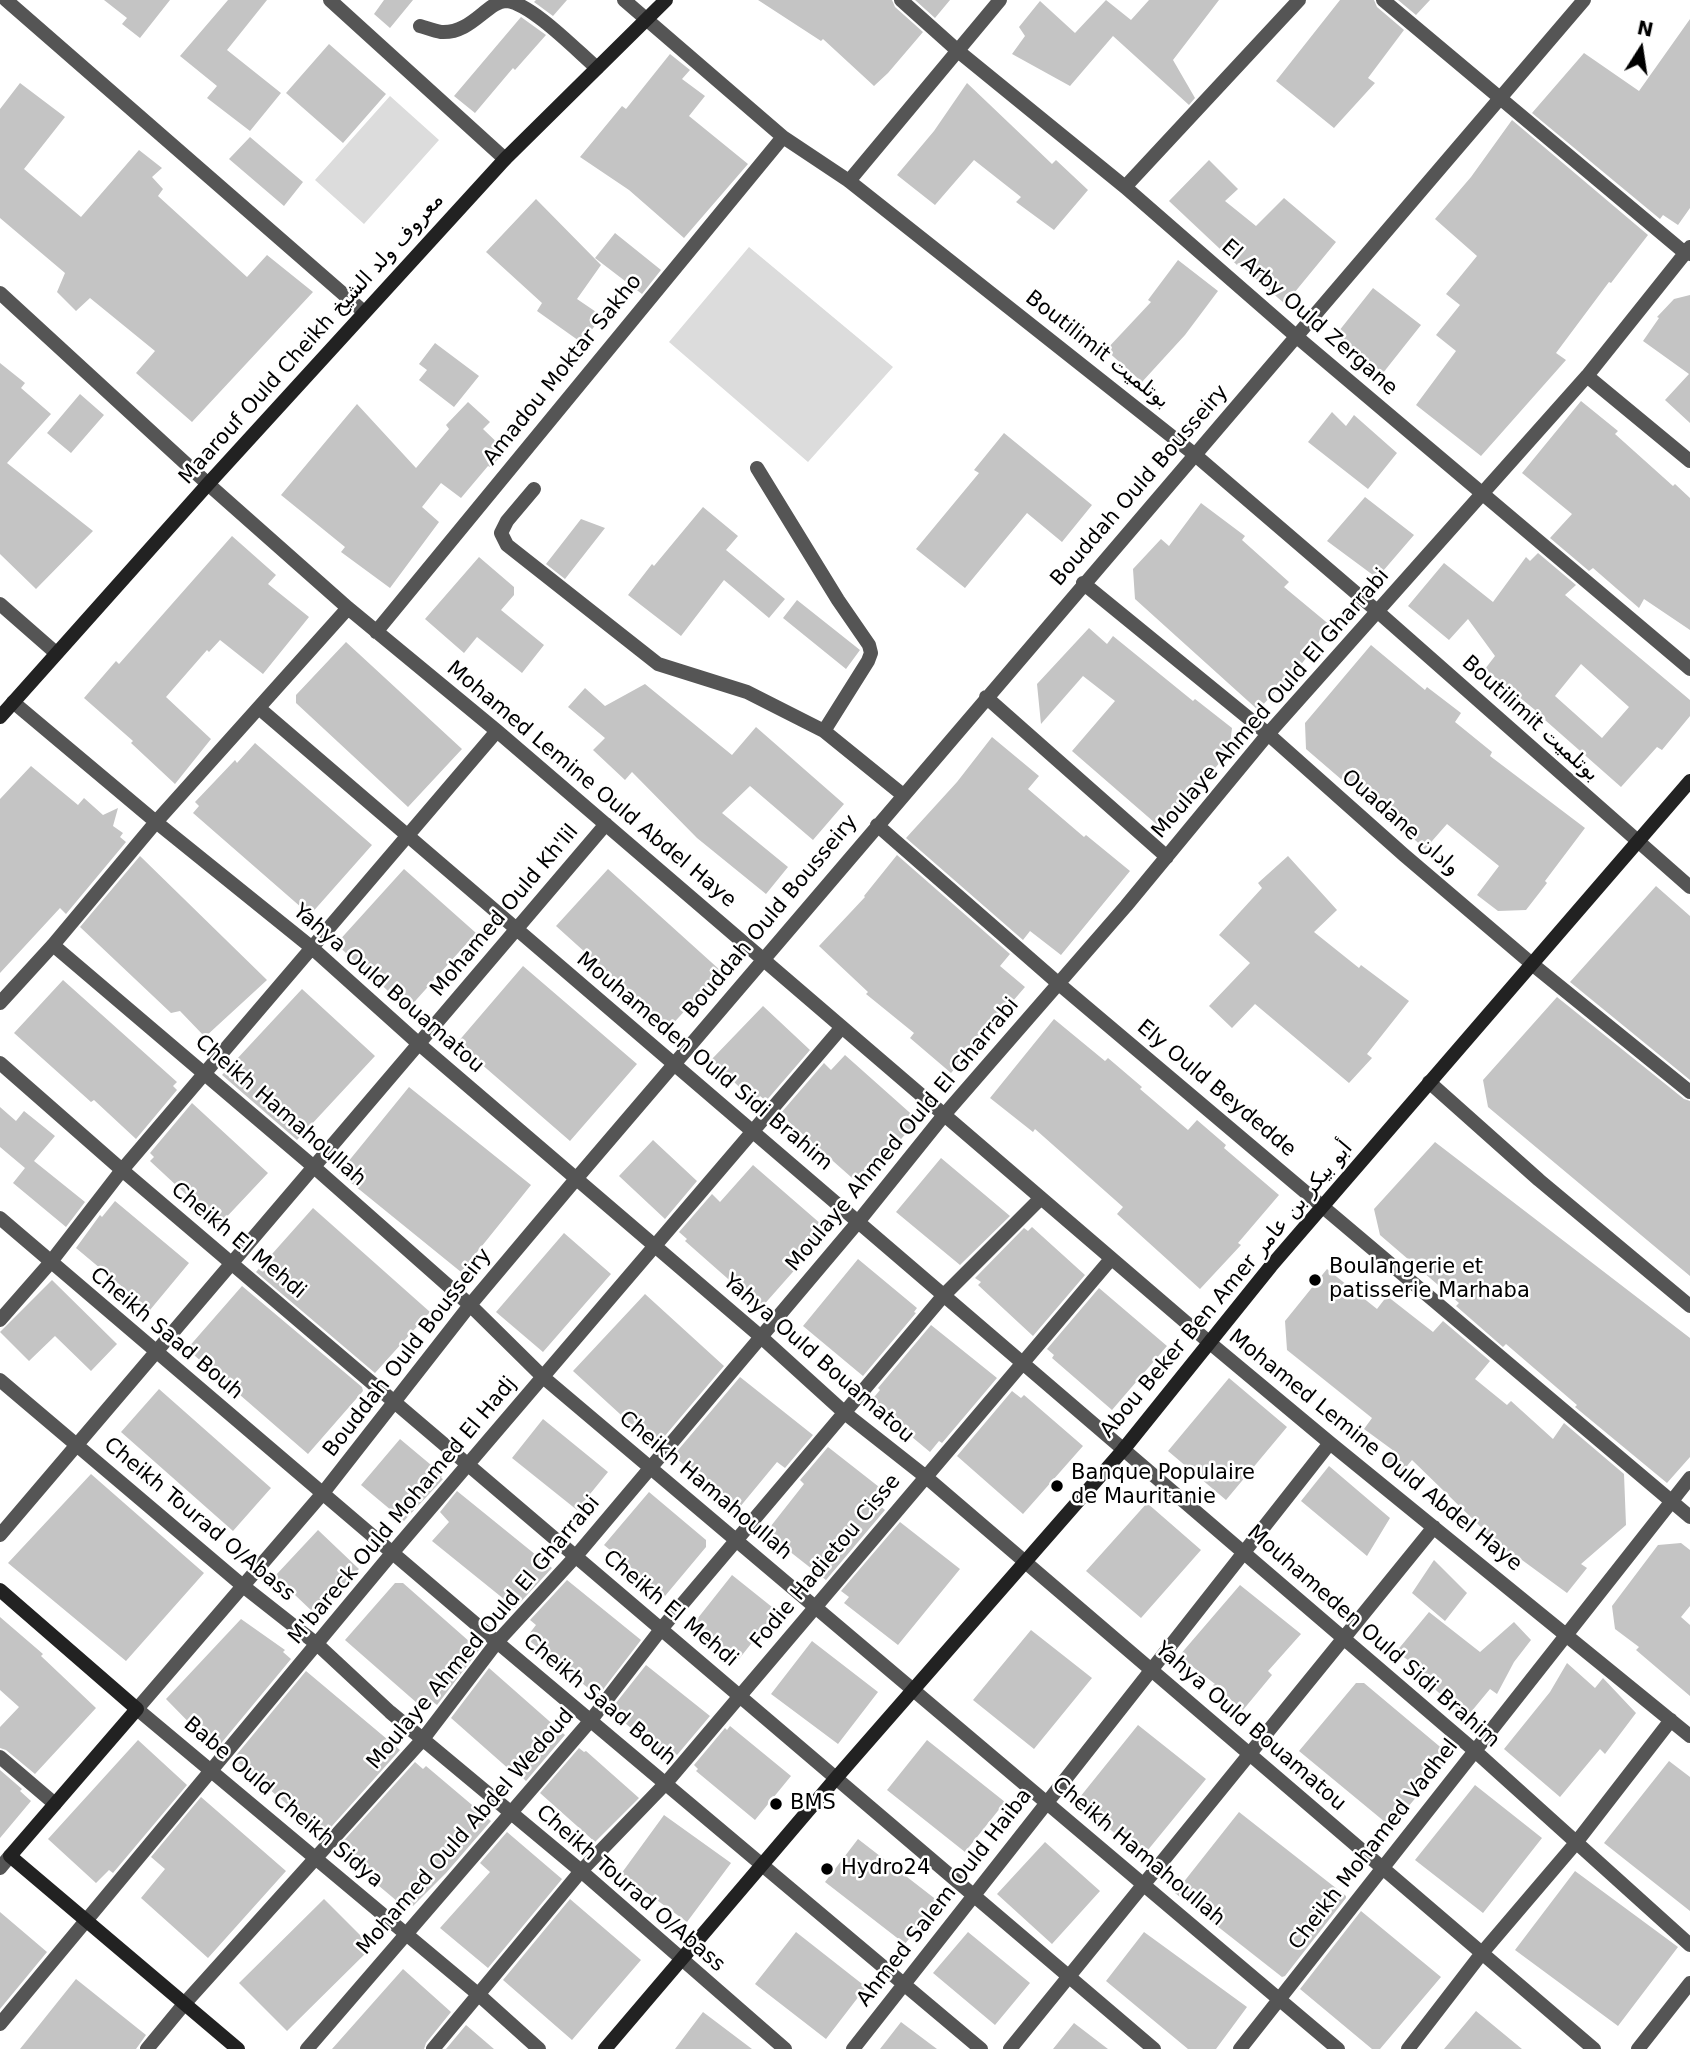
<!DOCTYPE html>
<meta charset="utf-8">
<style>
body{margin:0}
#map{position:relative;width:1690px;height:2049px;overflow:hidden;background:#fff;font-family:"DejaVu Sans",sans-serif}
canvas{display:block}
.north{position:absolute;left:1606px;top:14px;width:70px;height:70px;-webkit-text-stroke:5px #fff;paint-order:stroke;rotate:12deg;font-size:19px;font-weight:700;line-height:28px;text-align:center;color:#000}
.north::after{content:'';display:block;margin:auto;width:24px;height:32px;background:#000;clip-path:polygon(50% 0,100% 100%,50% 72%,0 100%)}
</style>
<div id="map">
<canvas width="1690" height="2049"></canvas>
<div class="north">N</div>
</div>
<script>
const g = document.querySelector('canvas').getContext('2d');
g.lineJoin = 'round';
function fillPath(path, color) {
  g.fillStyle = color;
  g.fill(path, 'evenodd');
}
function stroke(path, color, width, dash) {
  g.strokeStyle = color;
  g.lineWidth = width;
  g.lineCap = dash ? 'butt' : 'round';
  g.setLineDash(dash || []);
  g.stroke(path);
}
function write(font, color, halo, rows, align = 'center') {
  g.font = font + ' "DejaVu Sans",Cairo,sans-serif';
  g.lineWidth = 5;
  g.setLineDash([]);
  g.textBaseline = 'middle';
  g.strokeStyle = halo;
  g.fillStyle = color;
  for (const [text, x, y, turn = 0] of rows) {
    g.save();
    g.translate(x, y);
    g.rotate((+turn || 0) * Math.PI / 180);
    g.textAlign = isNaN(turn) ? turn : align;
    if (halo) g.strokeText(text, 0, 0);
    g.fillText(text, 0, 0);
    g.restore();
  }
}
const green = new Path2D(`
 M390,96L439,140L364,224L315,180Z
 M749,247L893,367L808,462L669,342Z`);
const building = new Path2D(`
 M104,0H170L140,38L122,24L127,18Z
 M228,0H267L227,50L281,93L250,131L207,98L217,86L180,56Z
 M384,0H413L390,28L374,14Z
 M536,0H567L553,16L534,2Z
 M758,0H892L895,7L923,32L888,73L874,86L823,39L821,41Z
 M915,0H950L935,18Z
 M1106,0L1131,20L1149,0H1219L1173,60L1195,98L1189,105L1113,36L1070,86L1012,54L1025,36L1019,27L1040,1L1075,33Z
 M1340,0H1374L1377,7L1404,30L1368,78L1375,83L1334,128L1276,81Z
 M1398,0H1430L1416,15Z
 M521,17L546,35L515,70L513,68L475,113L454,96Z
 M1690,19V208L1678,225L1663,215L1660,219L1532,113L1584,53L1639,91Z
 M329,44L386,94L343,143L286,93Z
 M670,54L690,70L682,79L705,96L689,116L748,164L684,238L629,190L580,157L622,106L626,109Z
 M20,83L65,117L24,169L81,217L139,150L162,168L152,177L163,189L158,196L247,277L267,255L313,292L192,422L136,373L155,351L90,298L76,311L57,292L65,273L0,218V109Z
 M967,83L1052,164L1056,160L1088,190L1054,230L1016,202L1021,197L974,160L935,205L897,175L934,131Z
 M1512,120L1648,235L1611,283L1609,282L1556,353L1566,360L1481,456L1416,405L1456,351L1436,335L1460,305L1446,294L1477,256L1435,219L1471,177Z
 M250,137L303,182L284,206L229,159Z
 M1209,160L1238,189L1225,201L1256,226L1284,198L1336,242L1285,304L1238,263L1237,265L1169,201Z
 M536,199L601,265L577,299L602,316L582,343L537,311L542,303L486,252Z
 M615,233L661,270L642,294L595,258Z
 M1178,260L1218,291L1185,335L1142,382L1106,350L1151,302L1148,300Z
 M1373,288L1421,325L1383,373L1335,336Z
 M1690,295V423L1665,400L1689,374L1643,341L1659,318L1657,317L1674,299Z
 M435,343L479,376L454,407L419,380L427,370L419,364Z
 M0,363L25,383L21,388L51,414L7,463L93,531L36,589L0,554Z
 M80,394L104,415L71,453L47,433Z
 M1581,401L1618,431L1615,434L1673,486L1675,484L1690,498V630L1644,599L1639,608L1593,568L1589,571L1550,538L1572,514L1522,473Z
 M468,402L490,422L483,429L506,451L490,467L488,466L461,498L441,483L422,507L439,522L390,588L341,552L345,547L281,495L357,404L416,468L449,429L446,425Z
 M1332,412L1346,426L1354,415L1397,453L1368,489L1308,442Z
 M1004,433L1092,505L1062,542L1027,513L965,588L916,549L979,473L974,470Z
 M1365,497L1414,535L1377,578L1327,541Z
 M1201,503L1245,536L1242,540L1289,582L1284,587L1331,626L1303,662L1258,710L1135,599L1133,569L1161,539L1169,546Z
 M703,507L738,536L726,550L785,599L769,618L724,580L681,636L628,595L652,564L654,566Z
 M581,519L605,528L565,579L546,564Z
 M232,536L276,575L268,584L309,617L263,674L220,640L209,652L207,650L166,697L211,739L175,784L131,743L133,741L84,698L116,661L119,664Z
 M1538,553L1576,585L1565,595L1690,700V716L1662,750L1657,747L1621,787L1545,720L1546,719L1485,669L1495,656L1468,619L1449,640L1408,606L1444,563L1493,602L1526,557L1530,561ZM1581,664L1629,707L1602,738L1555,696Z
 M479,557L514,587V595L501,610L544,645L522,673L477,637L464,653L425,619Z
 M797,600L860,650L846,669L783,618Z
 M1089,628L1107,644L1113,636L1193,701L1195,699L1232,728L1229,752L1162,829L1072,751L1115,701L1083,676L1041,724L1037,684Z
 M346,642L462,749L408,807L296,703V695Z
 M1371,645L1425,690L1427,687L1461,713L1455,722L1492,752L1490,756L1585,828L1545,881L1547,883L1526,910L1498,911L1477,895L1499,866L1447,824L1425,849L1345,777L1342,780L1306,749L1305,723Z
 M645,684L732,755L756,727L844,804L813,840L750,786L722,813L788,867L766,894L697,838L632,772L625,780L593,750L605,738L568,707L585,688L605,706Z
 M992,737L1039,776L1028,789L1084,837L1086,835L1130,871L1061,955L1030,931L1023,940L906,838L957,782Z
 M255,743L372,845L310,915L193,813L199,806L195,802L235,760L237,763Z
 M31,766L78,805L84,798L103,815L118,808L113,826L123,833L120,837L126,842L66,914L60,908L0,973V799Z
 M897,855L1010,954L1000,966L1025,987L951,1073L910,1038L914,1033L866,994L868,992L819,946L865,897L864,896Z
 M140,856L267,980L205,1037L180,1011L171,1013L80,927Z
 M1288,856L1337,910L1314,932L1359,968L1361,965L1409,1001L1367,1054L1372,1058L1349,1083L1255,1004L1232,1028L1209,1006L1250,963L1219,935L1262,888L1258,883Z
 M404,869L476,933L408,1009L336,944Z
 M608,869L721,971L669,1028L556,926Z
 M1656,886L1690,916V1080L1570,982Z
 M523,966L637,1064L570,1141L457,1043Z
 M63,980L177,1082L173,1086L177,1090L136,1139L94,1100L91,1102L14,1033Z
 M302,989L375,1056L297,1140L222,1075Z
 M1557,997L1684,1099L1690,1101V1276L1488,1107L1483,1080Z
 M763,1006L810,1050L766,1101L760,1096L755,1102L711,1060Z
 M1054,1019L1105,1061L1108,1058L1142,1087L1140,1089L1188,1130L1197,1120L1226,1145L1224,1148L1279,1195L1238,1243L1241,1245L1200,1289L1117,1214L1123,1207L1035,1129L1033,1132L990,1098Z
 M845,1055L918,1120L860,1185L780,1114L824,1063L831,1070Z
 M409,1087L531,1185L461,1272L339,1173Z
 M192,1103L268,1173L219,1225L150,1161L154,1157L150,1153Z
 M0,1107L16,1121L24,1111L55,1136L34,1161L85,1202L66,1227L13,1183L25,1168L0,1147Z
 M653,1140L697,1181L665,1219L619,1176Z
 M1435,1142L1690,1338V1457L1667,1483L1575,1407L1577,1405L1506,1344L1503,1347L1456,1306L1459,1303L1380,1235L1374,1209Z
 M941,1158L1010,1216L960,1265L896,1212Z
 M753,1165L829,1231L761,1308L685,1241L687,1239L679,1232L712,1194L720,1202Z
 M115,1201L189,1263L150,1310L76,1248L100,1215L102,1217Z
 M313,1208L430,1312L375,1373L256,1272Z
 M1032,1227L1085,1275L1033,1336L978,1285L981,1282L975,1278L1024,1228L1028,1231Z
 M564,1233L611,1274L543,1352L496,1312Z
 M858,1259L917,1308L914,1312L916,1313L863,1376L803,1326Z
 M1327,1269L1377,1309L1387,1296L1433,1332L1443,1321L1490,1361L1475,1379L1507,1405L1511,1401L1553,1439L1564,1423L1624,1474L1626,1525L1581,1564L1587,1568L1567,1593L1522,1560L1481,1537L1485,1531L1412,1460L1398,1477L1384,1463L1394,1451L1364,1429L1372,1418L1287,1350L1285,1321Z
 M52,1280L117,1344L91,1371L55,1336L29,1361L0,1332Z
 M242,1286L362,1387L363,1391L308,1454L187,1349Z
 M1099,1288L1167,1346L1112,1410L1052,1358L1054,1355L1047,1349Z
 M645,1294L724,1366L658,1444L646,1434L644,1436L573,1371Z
 M931,1325L997,1378L942,1443L939,1441L930,1452L870,1402L880,1390L878,1388Z
 M740,1377L813,1435L785,1468L777,1462L739,1508L673,1456Z
 M1229,1378L1287,1427L1226,1500L1168,1451Z
 M159,1389L271,1488L233,1531L121,1432Z
 M1012,1391L1021,1398L1024,1395L1083,1446L1023,1514L957,1456Z
 M543,1419L608,1472L577,1510L512,1458Z
 M400,1439L443,1475L441,1478L443,1479L404,1521L361,1485Z
 M828,1447L888,1494L879,1505L885,1510L826,1580L770,1536L771,1534L767,1531L804,1484L800,1480Z
 M1329,1466L1390,1518L1367,1556L1301,1501Z
 M91,1474L204,1573L126,1661L8,1563Z
 M457,1491L552,1568L515,1608L432,1541L449,1522L440,1512Z
 M649,1492L706,1540V1547L665,1596L604,1545Z
 M1147,1503L1201,1550L1141,1618L1086,1571Z
 M900,1522L960,1569L898,1645L844,1603L849,1597L841,1591Z
 M318,1530L359,1569L315,1614L275,1576Z
 M1681,1543L1690,1550V1606L1681,1617L1690,1625V1696L1636,1650L1639,1647L1615,1629L1612,1606L1658,1545Z
 M1434,1560L1467,1593L1445,1621L1412,1593Z
 M732,1575L777,1611L739,1659L694,1623Z
 M567,1580L641,1640L598,1696L526,1638L536,1625L530,1620Z
 M395,1583H403L479,1650L437,1705L433,1702L425,1710L345,1640Z
 M1240,1585L1301,1634L1268,1671L1272,1675L1243,1710L1213,1685L1215,1684L1179,1656Z
 M1429,1612L1480,1652L1514,1622L1531,1640L1514,1662L1497,1694L1490,1689L1466,1718L1409,1665L1411,1662L1396,1652Z
 M0,1617L43,1654L41,1656L96,1708L35,1774L6,1750L0,1748V1727L19,1707L0,1690Z
 M241,1619L285,1650L283,1652L291,1659L218,1747L212,1741L210,1744L166,1699Z
 M1031,1630L1092,1678L1034,1749L973,1700Z
 M812,1641L878,1692L838,1744L771,1694Z
 M1567,1663L1595,1688L1603,1678L1636,1713L1605,1754L1600,1749L1560,1797L1504,1749L1550,1692Z
 M646,1665L710,1716L677,1755L672,1751L667,1757L615,1715L618,1712L612,1708Z
 M489,1668L565,1735L526,1781L521,1776L519,1778L451,1718Z
 M306,1671L400,1750L324,1835L233,1759Z
 M1356,1683H1364L1451,1756L1391,1827L1299,1751Z
 M1138,1725L1206,1779L1143,1856L1076,1802Z
 M730,1726L791,1776L755,1820L696,1771L698,1769L694,1765L725,1728L727,1730Z
 M138,1740L187,1785L113,1873L109,1870L96,1883L48,1839Z
 M927,1740L1005,1802L965,1852L887,1790Z
 M579,1748L584,1752L586,1751L639,1798L595,1842L540,1793Z
 M1669,1761L1690,1777V1911L1604,1843Z
 M415,1762L423,1769L426,1766L491,1821L446,1873L413,1906L409,1902L404,1907L347,1859L349,1856L338,1847Z
 M0,1770L22,1789L20,1791L31,1801L0,1838Z
 M1475,1785L1542,1838L1483,1913L1415,1860Z
 M201,1797L286,1871L208,1958L141,1898L165,1869L151,1857Z
 M1239,1812L1346,1896V1898L1285,1976L1282,1977L1175,1893Z
 M664,1815L731,1863L687,1922L621,1874Z
 M507,1832L562,1879L488,1968L440,1928L490,1872L480,1863Z
 M858,1839L938,1901L905,1944L825,1882Z
 M1045,1842L1100,1891L1052,1944L997,1894Z
 M1575,1871L1678,1947L1618,2026L1515,1950Z
 M324,1899L372,1947L287,2031L239,1983Z
 M570,1899L641,1960L572,2040L503,1980Z
 M1361,1911L1441,1977L1380,2049H1372L1300,1989Z
 M0,1912L47,1952L0,2009Z
 M796,1932L866,1987L826,2039L755,1984Z
 M968,1932L1030,1983L995,2025L933,1973Z
 M1144,1932L1247,2007L1216,2049H1188L1106,1981Z
 M403,1969L451,2012L426,2043L424,2049H332Z
 M76,1979L146,2035L136,2049H20Z
 M1476,2011L1522,2049H1444Z
 M703,2012L752,2049H675Z
 M901,2022L937,2049H880Z
 M1074,2023L1108,2049H1053Z
 M466,2025L494,2049H446Z`);
const lane = new Path2D(`
 M420,26C427,28 434,31 441,32C472,34 488,0 507,1C532,4 577,51 597,68
 M757,468L838,600L869,645L871,653L868,661L824,731
 M534,489L507,521L501,533L507,545L658,664L747,692L824,731L903,795`);
const street = new Path2D(`
 M6,0L364,312
 M330,0L505,159
 M624,0L783,137L849,181L1194,454L1377,611L1690,887
 M901,0L958,51L1125,187L1297,337L1690,669
 M1383,0L1685,253L1690,254
 M849,181L1000,0
 M1125,187L1299,0
 M0,293L208,484L348,608L497,731L1210,1343L1330,1443L1690,1736
 M1587,376L1690,461
 M1083,583L1268,734L1404,855L1532,964L1690,1092
 M0,604L56,653
 M376,632L783,137
 M986,697L1167,857
 M13,702L156,822L311,947L419,1044L760,1336L846,1414L926,1477L1594,2049
 M260,709L1475,1751L1690,1945
 M877,825L1059,984L1690,1517
 M53,945L314,1167L470,1305L543,1377L1338,2049
 M0,1003L53,945L156,822L348,608
 M0,1063L122,1170L1154,2049
 M1429,1082L1539,1180L1690,1306
 M0,1218L497,1642L981,2049
 M0,1320L50,1263L122,1170L497,731
 M0,1380L243,1586L318,1645L390,1712L581,1871L785,2049
 M0,1535L606,824
 M0,1757L55,1804
 M0,1868L10,1856
 M0,2024L393,1552L842,1027
 M147,2049L185,2003L423,1739L497,1642L576,1556L858,1222L944,1115L1126,906L1268,734L1587,376L1690,247
 M307,2049L591,1720L662,1628L944,1295L1041,1198
 M433,2049L581,1871L666,1783L1111,1259
 M539,2049L479,1995L137,1709L323,1493L470,1305L576,1179L1584,0
 M853,2049L1330,1443
 M1010,2049L1434,1527
 M1240,2049L1690,1478
 M1408,2049L1482,1953L1575,1844L1671,1720
 M1638,2049L1690,1983`);
const secondary = new Path2D(`
 M0,717L208,484L505,159L666,0
 M0,1590L137,1709L10,1856L238,2049
 M605,2049L836,1778L1123,1450L1271,1266L1690,781`);
const markers = [
 [1315,1280,7,"#000"],
 [1057,1486,7,"#000"],
 [776,1804,7,"#000"],
 [827,1869,7,"#000"]
];
const streetNames = [
 ["El Arby Ould Zergane",1309,318,41],
 ["Maarouf Ould Cheikh معروف ولد الشيخ",312,339,-48],
 ["Boutilimit بوتلميت",1097,350,38],
 ["Amadou Moktar Sakho",563,370,-51],
 ["Bouddah Ould Bousseiry",1140,486,-49],
 ["Moulaye Ahmed Ould El Gharrabi",1271,704,-49],
 ["Boutilimit بوتلميت",1530,719,42],
 ["Mohamed Lemine Ould Abdel Haye",591,785,40],
 ["Ouadane وادان",1400,823,41],
 ["Mohamed Ould Kh'lil",505,911,-50],
 ["Bouddah Ould Bousseiry",771,917,-50],
 ["Yahya Ould Bouamatou",388,989,41],
 ["Mouhameden Ould Sidi Brahim",704,1062,40],
 ["Ely Ould Beydedde",1216,1089,40],
 ["Cheikh Hamahoullah",280,1111,41],
 ["Moulaye Ahmed Ould El Gharrabi",903,1135,-50],
 ["Cheikh El Mehdi",238,1241,40],
 ["Abou Beker Ben Amer أبو بيكر بن عامر",1227,1290,-50],
 ["Cheikh Saad Bouh",166,1334,40],
 ["Bouddah Ould Bousseiry",408,1353,-52],
 ["Yahya Ould Bouamatou",818,1359,41],
 ["Mohamed Lemine Ould Abdel Haye",1375,1451,39],
 ["Cheikh Hamahoullah",705,1486,40],
 ["M'bareck Ould Mohamed El Hadj",403,1511,-50],
 ["Cheikh Tourad O/Abass",199,1520,40],
 ["Fodie Hadietou Cisse",826,1562,-50],
 ["Cheikh El Mehdi",670,1609,40],
 ["Moulaye Ahmed Ould El Gharrabi",484,1633,-50],
 ["Mouhameden Ould Sidi Brahim",1373,1637,41],
 ["Cheikh Saad Bouh",599,1700,40],
 ["Yahya Ould Bouamatou",1250,1727,41],
 ["Babe Ould Cheikh Sidya",283,1803,40],
 ["Mohamed Ould Abdel Wedoud",466,1832,-49],
 ["Cheikh Mohamed Vadhel",1374,1845,-52],
 ["Cheikh Hamahoullah",1138,1852,40],
 ["Cheikh Tourad O/Abass",630,1889,41],
 ["Ahmed Salem Ould Haiba",945,1898,-52]
];
const poiNames = [
 ["Boulangerie et",1329,1268],
 ["patisserie Marhaba",1329,1292],
 ["Banque Populaire",1071,1474],
 ["de Mauritanie",1071,1498],
 ["BMS",790,1804],
 ["Hydro24",841,1869]
];
fillPath(green, '#dcdcdc');
fillPath(building, '#c4c4c4');
stroke(lane, '#555', 14);
stroke(street, '#555', 14);
stroke(secondary, '#222', 14);
for (const [x, y, r, color] of markers) {
  const dot = new Path2D();
  dot.arc(x, y, r, 0, 2 * Math.PI);
  g.fillStyle = color;
  g.fill(dot);
  stroke(dot, '#fff', 2.5);
}
write('21px', '#000', '#fff', streetNames);
write('21px', '#000', '#fff', poiNames, 'left');
</script>
